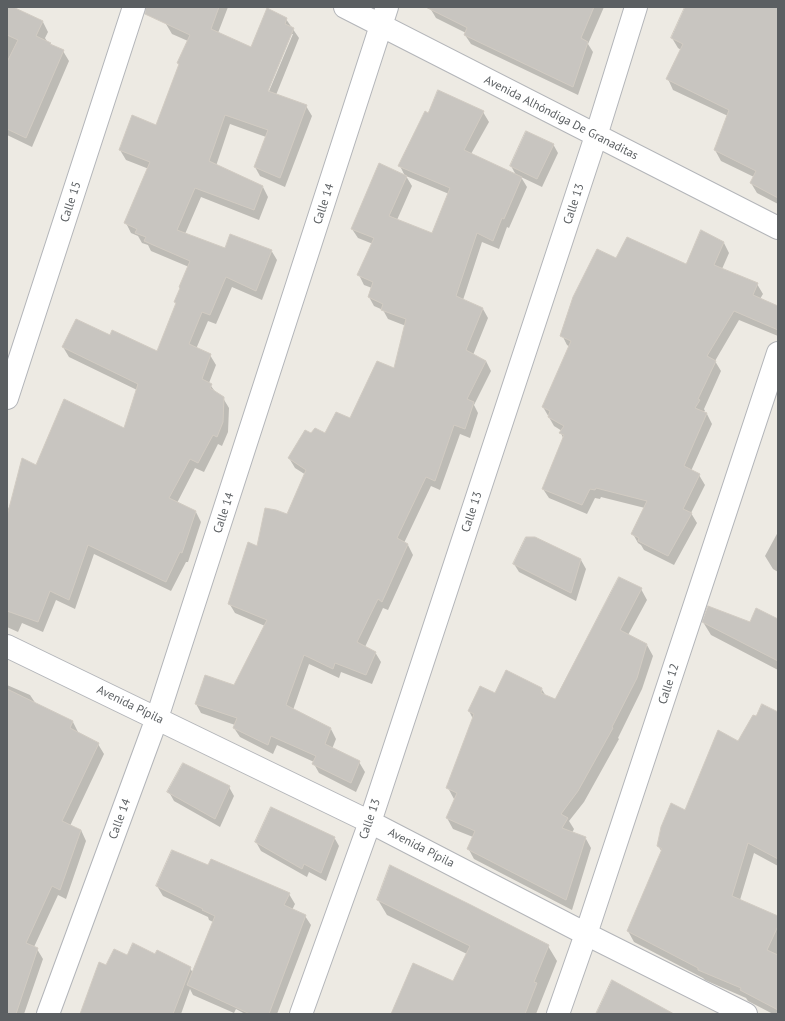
<!DOCTYPE html>
<meta charset="utf-8">
<style>
body{margin:0}
#map{position:relative;width:785px;height:1021px;overflow:hidden;background:#edeae3;font-family:"PT Sans",sans-serif}
canvas{display:block}
.frame{position:absolute;inset:0;border:8px solid #5b5f62;pointer-events:none}
</style>
<div id="map">
<canvas width="785" height="1021"></canvas>
<div class="frame"></div>
</div>
<script>
const g = document.querySelector('canvas').getContext('2d');
g.lineJoin = 'round';
function fillPath(path, color) {
  g.fillStyle = color;
  g.fill(path, 'evenodd');
}
function stroke(path, color, width, dash) {
  g.strokeStyle = color;
  g.lineWidth = width;
  g.lineCap = dash ? 'butt' : 'round';
  g.setLineDash(dash || []);
  g.stroke(path);
}
function write(font, color, halo, rows, align = 'center') {
  g.font = font + ' "PT Sans",sans-serif';
  g.lineWidth = 4;
  g.setLineDash([]);
  g.textBaseline = 'middle';
  g.strokeStyle = halo;
  g.fillStyle = color;
  for (const [text, x, y, turn = 0] of rows) {
    g.save();
    g.translate(x, y);
    g.rotate((+turn || 0) * Math.PI / 180);
    g.textAlign = isNaN(turn) ? turn : align;
    if (halo) g.strokeText(text, 0, 0);
    g.fillText(text, 0, 0);
    g.restore();
  }
}
const shadow = new Path2D(`
 M7,7H14V8L43,22L48,32L45,38L48,43L50,44L51,46L63,51L69,61L32,147L7,135Z
 M173,7H228L218,33L252,49L286,19L299,38L276,95L306,106L312,116L285,187L260,176L255,167L266,137L230,124L216,166L263,187L268,197L259,220L201,197L185,234L225,250H271L277,260L262,300L232,287L216,324L208,321L196,349L210,355L216,365L209,383L216,393L223,398L229,408L228,432L222,446L218,444L204,472L195,468L177,503L196,512L201,522L188,562H186L171,591L94,554L75,609L56,600L43,632L22,623L18,632L7,627V512L13,497L37,466L125,430L137,390L69,357L63,347L111,336L158,353L177,304L189,267L151,251L148,245L142,243L138,236L131,233L126,223L149,169L126,160L120,150L156,126L179,65L178,63L188,41L172,34L166,24ZM291,34H293L267,96L265,95Z
 M431,7H604L588,44L593,52L578,95L471,44L465,35L466,33L436,18L430,8Z
 M686,7H778V204L757,193L751,183L754,177L721,161L715,150L728,116L673,90L668,79L681,50L678,48L672,38Z
 M483,112L489,122L471,154L516,175L511,166L553,144L558,153L542,187L521,177L527,187L509,228L507,227L499,249L482,242L463,300L483,309L488,318L473,355L486,361L491,371L474,405L478,413L470,438L460,434L440,490L431,486L404,543L408,545L413,555L388,610L383,608L365,647L375,652L381,662L372,684L341,672L339,678L309,664L293,710L331,729L336,739L332,749L359,762L365,772L356,792L319,773L314,764V762L277,745L273,754L240,737L234,728L235,725L201,713L196,704L235,686L265,626L235,613L229,603L257,548L288,515L306,475L295,468L289,458L312,435H326L351,420L395,370L406,326L388,319L383,310L374,306L369,297L372,288L364,285L359,275L373,244L358,238L352,229L405,176L400,166L429,114ZM406,176L449,194L433,235L397,220L412,186Z
 M702,231L724,243L729,253L722,269L757,284L763,294L760,299L778,307V336L739,320L715,361L721,371L704,409L705,411L703,412L707,414L712,424L691,471L699,475L705,485L691,513L697,523L674,565L644,550L641,545L638,543L633,534L645,508L601,497L600,499L595,498L587,514L549,498L543,489L563,438L561,433L562,431L554,426L543,407L570,347L567,345L562,335L617,259L686,265Z
 M778,532V572L773,569L765,556Z
 M581,560L586,569L576,601L519,572L514,564Z
 M641,589L647,600L628,635L647,645L653,656L642,689L618,738L619,739L584,802L569,821L574,829L572,833L585,837L591,848L572,910L474,859L468,848L473,837L453,829L447,818L455,800L454,799L448,788L473,719L469,711L496,694L541,688L546,696L556,700Z
 M778,620V670L711,635L703,622L750,623Z
 M7,685L30,695L36,704L73,722L78,732V733L98,744L104,754L70,826L81,830L86,841L66,899L58,895L34,947L37,949L43,959L24,1014H7Z
 M229,787L234,796L220,827L174,801L169,792Z
 M778,788V866L754,853L740,900L778,918V1014H773L748,1001L746,998L705,980L703,978L634,942L628,931L662,852L658,846L685,812Z
 M334,837L339,846L326,881L309,872L307,877L261,851L256,842Z
 M209,867L289,894L295,904L292,910L305,916L311,925L277,1014H245L236,1009L234,1013L193,995L190,989L181,1014H82L106,967L128,956L155,955L190,968L193,973L213,922L209,920L208,917L163,896L157,886Z
 M378,900L548,946L557,961L536,1014H392L453,983L467,954L387,915Z`);
const building = new Path2D(`
 M7,7H13L43,21L36,36L51,43L50,44L64,50L26,138L7,129V62L18,40L7,35Z
 M146,7H219L211,29L251,47L267,8L287,18L285,24L294,28L268,91L307,105L280,178L254,167L268,130L225,115L209,161L263,186L254,210L195,188L177,230L225,248L230,234L272,250L256,291L226,277L210,315L202,312L189,344L211,354L202,379L212,384L210,388L224,397L223,422L217,437L213,435L198,463L190,459L169,498L196,511L182,553L180,552L166,582L88,545L69,600L50,591L38,622L7,611V516L22,458L36,465L64,399L124,428L138,384L62,347L76,319L110,335L112,330L157,351L176,303L174,302L180,288L179,287L190,261L144,241L146,237L135,233L137,229L124,223L150,162L119,150L132,115L156,125L179,64L177,63L190,35L145,14Z
 M426,7H594L581,38L588,42L573,87L464,35L467,28Z
 M685,7H778V198L750,183L756,171L714,150L729,110L666,79L683,44L671,38Z
 M438,90L484,111L464,150L522,177L504,219L502,218L493,241L477,233L456,296L483,308L466,350L486,361L467,399L474,402L465,429L454,425L435,481L426,477L397,538L408,544L382,602L378,599L357,642L376,652L366,675L335,663L333,669L304,655L286,705L331,728L325,744L360,761L351,783L312,764L316,756L271,736L268,745L233,728L237,718L195,704L205,675L234,685L267,620L228,604L248,542L257,546L265,508L276,510L287,514L306,470L288,458L305,430L311,433L315,428L325,433L336,412L350,418L377,361L394,368L406,319L381,310L383,304L368,297L373,282L357,275L374,238L351,229L379,163L407,176L389,216L432,233L450,188L398,166L425,111L428,113Z
 M526,131L554,144L537,179L510,166Z
 M701,230L724,242L714,265L758,283L753,295L778,306V330L734,311L707,356L716,361L698,399L700,400L695,408L707,413L684,466L700,474L683,509L692,513L668,556L638,541L639,538L631,534L647,501L596,488L595,490L590,489L582,505L542,489L564,435L559,433L564,426L548,417L550,411L542,407L571,341L560,336L573,297L597,249L616,258L627,237L686,264Z
 M526,537H535L581,559L571,593L513,564Z
 M619,577L642,588L620,630L647,644L637,678L612,727L613,728L578,791L561,814L568,818L562,828L586,837L566,900L467,849L475,831L446,818L457,793L446,788L474,714L468,711L480,686L495,693L506,670L542,688L541,693L555,699Z
 M708,606L750,622L756,608L778,619V661L702,622Z
 M7,689L73,721L70,728L99,743L62,821L81,830L60,890L52,886L26,943L38,948L16,1014H7Z
 M762,704L778,712V859L748,843L732,896L778,916V926L767,950L778,955V1010L740,990L741,988L698,970V968L627,931L662,849L657,846L661,827L671,803L685,810L718,730L738,741L753,715L756,716Z
 M183,763L230,786L215,819L167,792Z
 M271,807L335,837L321,873L304,864L302,869L255,842Z
 M172,850L208,865L211,859L290,893L284,905L306,915L269,1014H250L187,985L215,916L202,910L203,909L156,886Z
 M390,865L471,905L549,945L534,982L537,983L525,1014H391L413,963L453,981L470,946L377,900Z
 M133,943L155,954L157,950L191,967L173,1014H80L99,962L106,965L114,949L127,955Z
 M612,980L674,1014H596Z`);
const minor = new Path2D(`
 M345,7L778,228
 M7,398L134,7
 M7,646L370,822L586,934L746,1014
 M48,1014L157,718L387,7
 M301,1014L370,822L596,136L636,7
 M558,1014L586,934L778,353`);
const streetNames = [
 ["Avenida Alhóndiga De Granaditas",561,118,27],
 ["Calle 15",71,202,-72],
 ["Calle 14",324,204,-72],
 ["Calle 13",574,204,-72],
 ["Calle 13",472,512,-72],
 ["Calle 14",224,513,-72],
 ["Calle 12",669,684,-72],
 ["Avenida Pípila",130,705,26],
 ["Calle 14",120,819,-70],
 ["Calle 13",370,819,-71],
 ["Avenida Pípila",421,848,27]
];
fillPath(shadow, '#0003');
fillPath(building, '#c8c5c0');
stroke(building, '#d1cbc2', 1);
stroke(minor, '#b3b5b9', 24);
stroke(minor, '#fff', 22);
write('12px', '#5b5f62', '#fff', streetNames);
</script>
